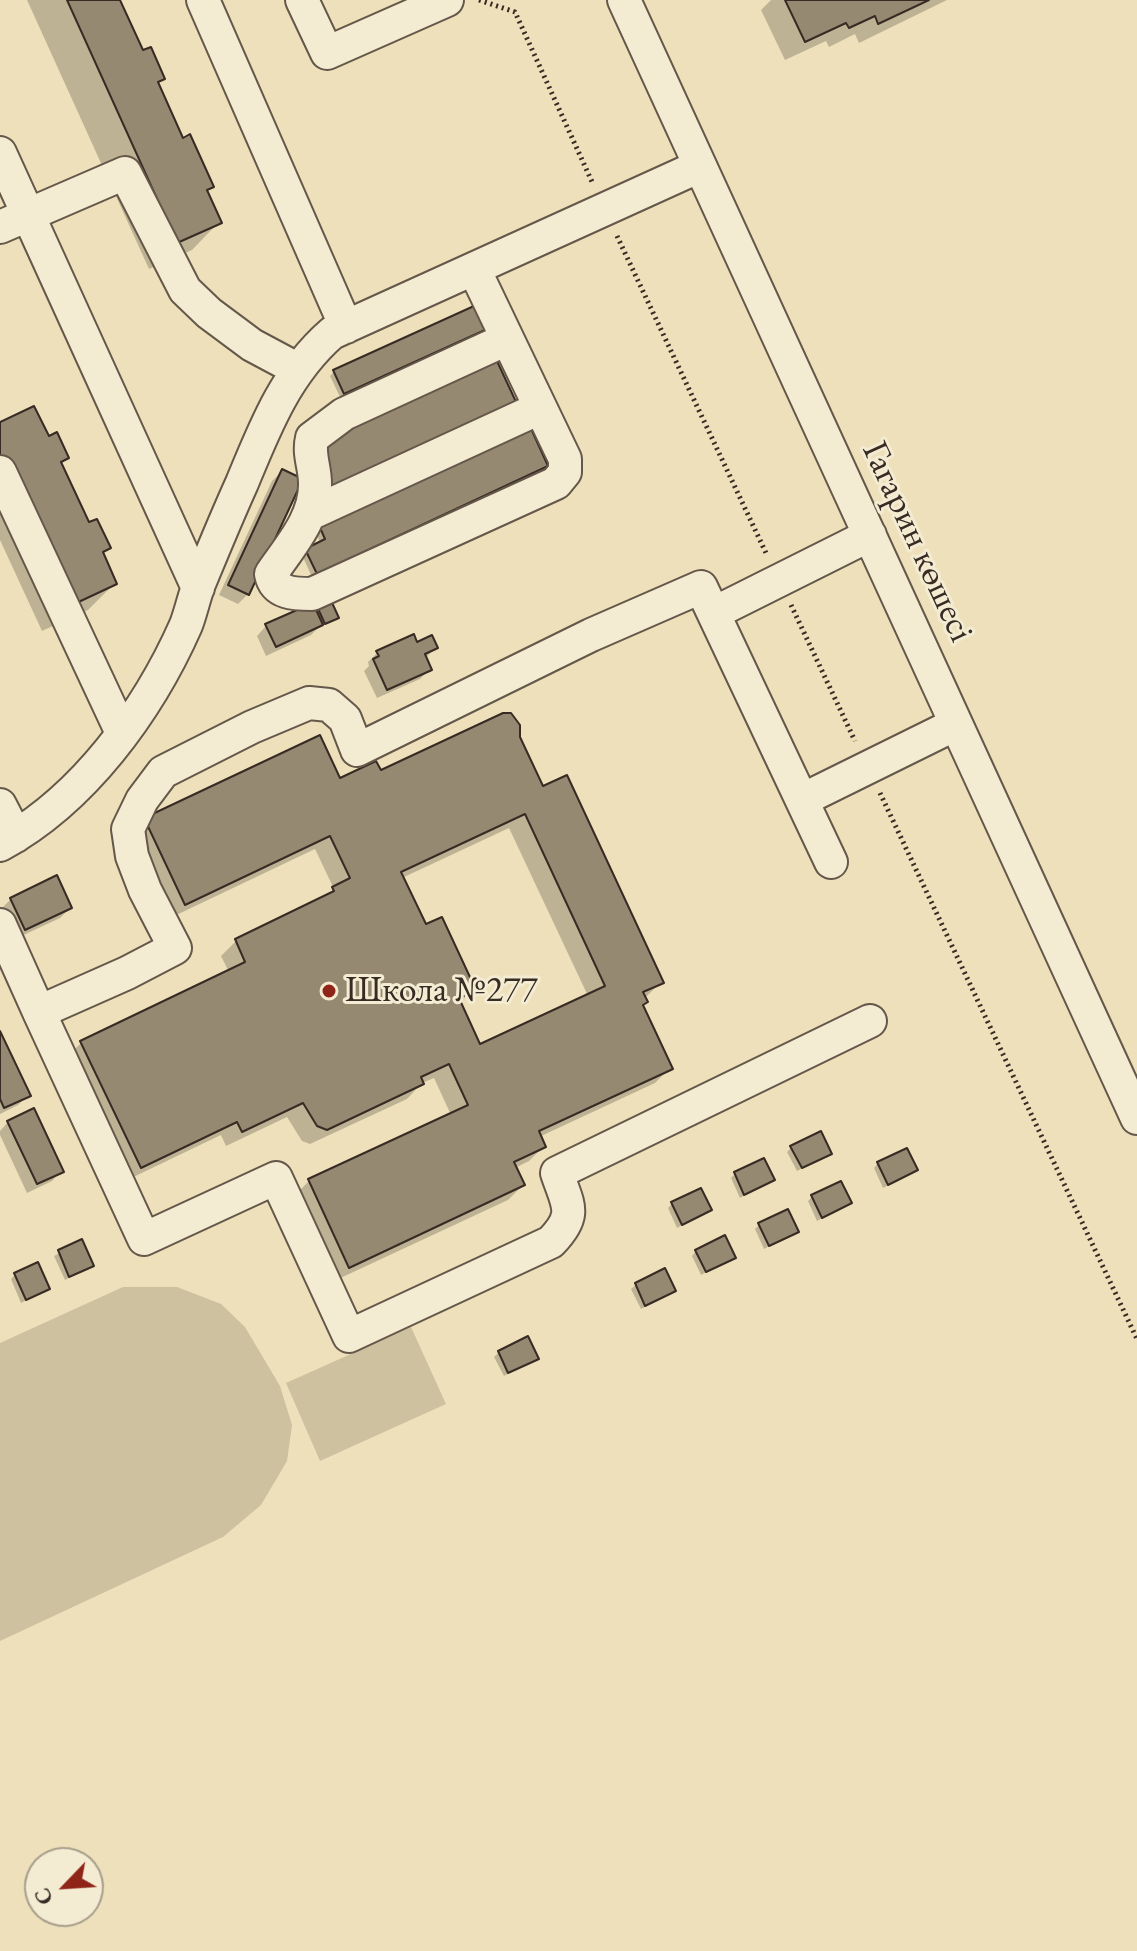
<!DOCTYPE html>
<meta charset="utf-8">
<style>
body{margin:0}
#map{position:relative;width:1137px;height:1951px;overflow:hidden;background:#ede0ba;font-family:"EB Garamond",serif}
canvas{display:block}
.north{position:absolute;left:24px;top:1847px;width:80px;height:80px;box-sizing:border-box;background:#f3ebd2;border:2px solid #a89e8c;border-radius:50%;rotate:245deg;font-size:22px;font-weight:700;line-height:32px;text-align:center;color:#382b24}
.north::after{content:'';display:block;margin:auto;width:28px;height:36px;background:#8f2418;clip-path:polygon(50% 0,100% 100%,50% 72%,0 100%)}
</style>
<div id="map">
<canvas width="1137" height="1951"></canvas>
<div class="north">С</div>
</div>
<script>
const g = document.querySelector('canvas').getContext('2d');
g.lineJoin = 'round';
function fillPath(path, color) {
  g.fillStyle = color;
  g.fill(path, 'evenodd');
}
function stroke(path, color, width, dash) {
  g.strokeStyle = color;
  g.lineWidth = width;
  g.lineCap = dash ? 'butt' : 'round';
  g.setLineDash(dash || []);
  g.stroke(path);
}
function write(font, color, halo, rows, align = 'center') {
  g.font = font + ' "EB Garamond",serif';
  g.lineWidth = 6;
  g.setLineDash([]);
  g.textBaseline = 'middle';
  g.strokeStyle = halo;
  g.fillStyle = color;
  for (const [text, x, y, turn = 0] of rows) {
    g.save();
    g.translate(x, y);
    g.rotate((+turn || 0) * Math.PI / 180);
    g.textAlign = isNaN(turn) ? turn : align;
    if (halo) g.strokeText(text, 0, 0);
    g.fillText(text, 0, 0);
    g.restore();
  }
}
const green = new Path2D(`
 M123,1287H177L221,1304L245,1327L280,1386L292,1425L287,1461L261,1505L223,1537L0,1641V1343Z
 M411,1327L446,1404L320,1461L286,1383Z`);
const shadow = new Path2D(`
 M27,0H118L142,53L163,79L157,85L182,140L211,186L206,192L219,222L192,250L149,269Z
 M771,0H947L859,43L855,34L829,47L826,41L785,60L761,10Z
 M482,329L478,334L340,397L330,376L334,372Z
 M0,424L48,439L67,458L60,465L88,525L108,548L102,554L115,583L88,610L42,631L0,540Z
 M546,465L541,470L312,577L302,555L321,544L313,527Z
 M282,471L248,594L238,604L219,595L272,481Z
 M316,604L336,618L320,626L311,635L266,656L257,636L266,626Z
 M416,644L436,648L425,658L430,669L420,679L377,698L364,671L369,666L368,662L378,652Z
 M518,737L542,789L661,982L644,999L641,1006L670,1068L655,1083L539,1137L544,1146L529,1161L515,1168L523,1185L508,1200L334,1281L294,1196L309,1181L451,1115L434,1078L422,1083L407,1099L310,1144L302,1141L287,1117L226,1146L221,1135L125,1181L66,1058L81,1043L229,972L221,956L236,941L324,899L334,889L315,849L170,918L131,835L146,820L380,773ZM509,828L588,996L479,1046L459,1004L473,989L425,927L402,878Z
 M11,899L70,908L60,918L15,939L1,909Z
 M0,1036L28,1095L18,1105L0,1114Z
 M8,1122L61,1171L52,1181L27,1193L0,1135V1131Z
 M792,1147L829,1154L797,1171L787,1152Z
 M878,1163L916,1170L883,1188L874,1168Z
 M735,1174L773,1180L740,1198L731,1178Z
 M812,1197L850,1203L817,1221L808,1201Z
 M672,1204L710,1210L677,1228L668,1208Z
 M759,1225L797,1231L764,1249L755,1229Z
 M81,1242L92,1265L65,1280L54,1256Z
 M696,1251L734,1257L701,1275L692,1256Z
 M15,1275L48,1289L21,1303L11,1279Z
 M636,1285L673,1291L641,1309L631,1289Z
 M499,1352L536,1358L504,1376L494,1357Z`);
const building = new Path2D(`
 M67,0H120L143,50L151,47L165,79L158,82L183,138L190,134L214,187L207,190L222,223L177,243Z
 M785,0H929L878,24L875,16L849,28L846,23L805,42Z
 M474,306L485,330L344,394L333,370Z
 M497,361L517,404L332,489L312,446Z
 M34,406L49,436L57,432L69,458L61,462L89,522L97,519L111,548L103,552L117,584L70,606L0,455V422Z
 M528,422L548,466L317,574L305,549L325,539L317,521Z
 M282,469L303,479L249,595L228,585Z
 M329,596L339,618L325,624L315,602Z
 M313,603L323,625L276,647L265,624Z
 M414,634L417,642L432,635L438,648L425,654L432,670L387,690L373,659L379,656L376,651Z
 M503,713H511L520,725V737L543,786L567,775L664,983L643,992L648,1002L643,1005L673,1069L539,1131L546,1147L514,1162L525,1185L349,1268L308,1179L468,1105L449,1064L421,1077L424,1084L327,1130L317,1126L303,1103L242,1132L237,1122L141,1168L80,1041L245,962L235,939L334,891L332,887L350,878L330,836L185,905L144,818L320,735L340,778L376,761L381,770ZM525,814L605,986L480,1044L459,998L476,990L442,917L426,924L401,872Z
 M57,875L72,908L25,930L10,898Z
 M0,1031L31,1096L4,1108L0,1099Z
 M34,1108L64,1172L37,1184L7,1121Z
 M821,1131L832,1154L802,1168L790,1146Z
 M907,1148L918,1170L888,1185L877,1162Z
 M764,1158L775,1180L744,1195L734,1172Z
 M841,1181L852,1203L822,1218L811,1195Z
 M701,1188L712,1210L682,1225L671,1202Z
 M788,1209L799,1232L769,1246L758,1223Z
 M725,1235L736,1258L706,1272L695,1250Z
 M82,1239L94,1266L69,1277L58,1250Z
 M38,1262L50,1289L26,1300L14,1273Z
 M665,1268L676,1291L645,1306L635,1283Z
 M528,1336L539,1359L508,1373L498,1351Z`);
const path = new Path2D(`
 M479,0L515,12L593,184
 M617,236L766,553
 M791,605L855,741
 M880,793L1137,1339`);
const minor = new Path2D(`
 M203,0L346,327
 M302,0L327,53L447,0
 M624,0L1137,1118
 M0,153L198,588
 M0,227L125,173L185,290L209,313L252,345L297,369
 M474,269L565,459V472L556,483L312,594C295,594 275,594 271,574C290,546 316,518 315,483C315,467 308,454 312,438L344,414L507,339
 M0,472L122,733
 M312,513L540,408
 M714,613L870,535
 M802,800L956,724
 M0,805L16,836
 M0,845C83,800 148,711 186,625C191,612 194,597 199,584C213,550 227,516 242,483C265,427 286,373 332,333L700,166
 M831,862L701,587L591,635L357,750L345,719L329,705L309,703L252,727L163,772L142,800L128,829L132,856L145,890L175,948L127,973L39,1012L144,1239L276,1178L349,1336L551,1242C578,1214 568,1206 557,1173L870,1021
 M0,925L39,1012`);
const markers = [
 [329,991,8,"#8f2418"]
];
const streetNames = [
 ["Гагарин көшесі",917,542,65]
];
const poiNames = [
 ["Школа №277",345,991]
];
fillPath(green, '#cec1a0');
fillPath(shadow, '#0003');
fillPath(building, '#968972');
stroke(building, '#382b24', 2);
stroke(minor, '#65584a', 36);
stroke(path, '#382b24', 5, [2, 4]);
stroke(minor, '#f3ebd2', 32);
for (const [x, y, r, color] of markers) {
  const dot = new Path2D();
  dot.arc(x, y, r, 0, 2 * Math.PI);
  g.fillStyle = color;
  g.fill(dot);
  stroke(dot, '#f3ebd2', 3);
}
write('36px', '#382b24', '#f3ebd2', streetNames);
write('36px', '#382b24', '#f3ebd2', poiNames, 'left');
</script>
